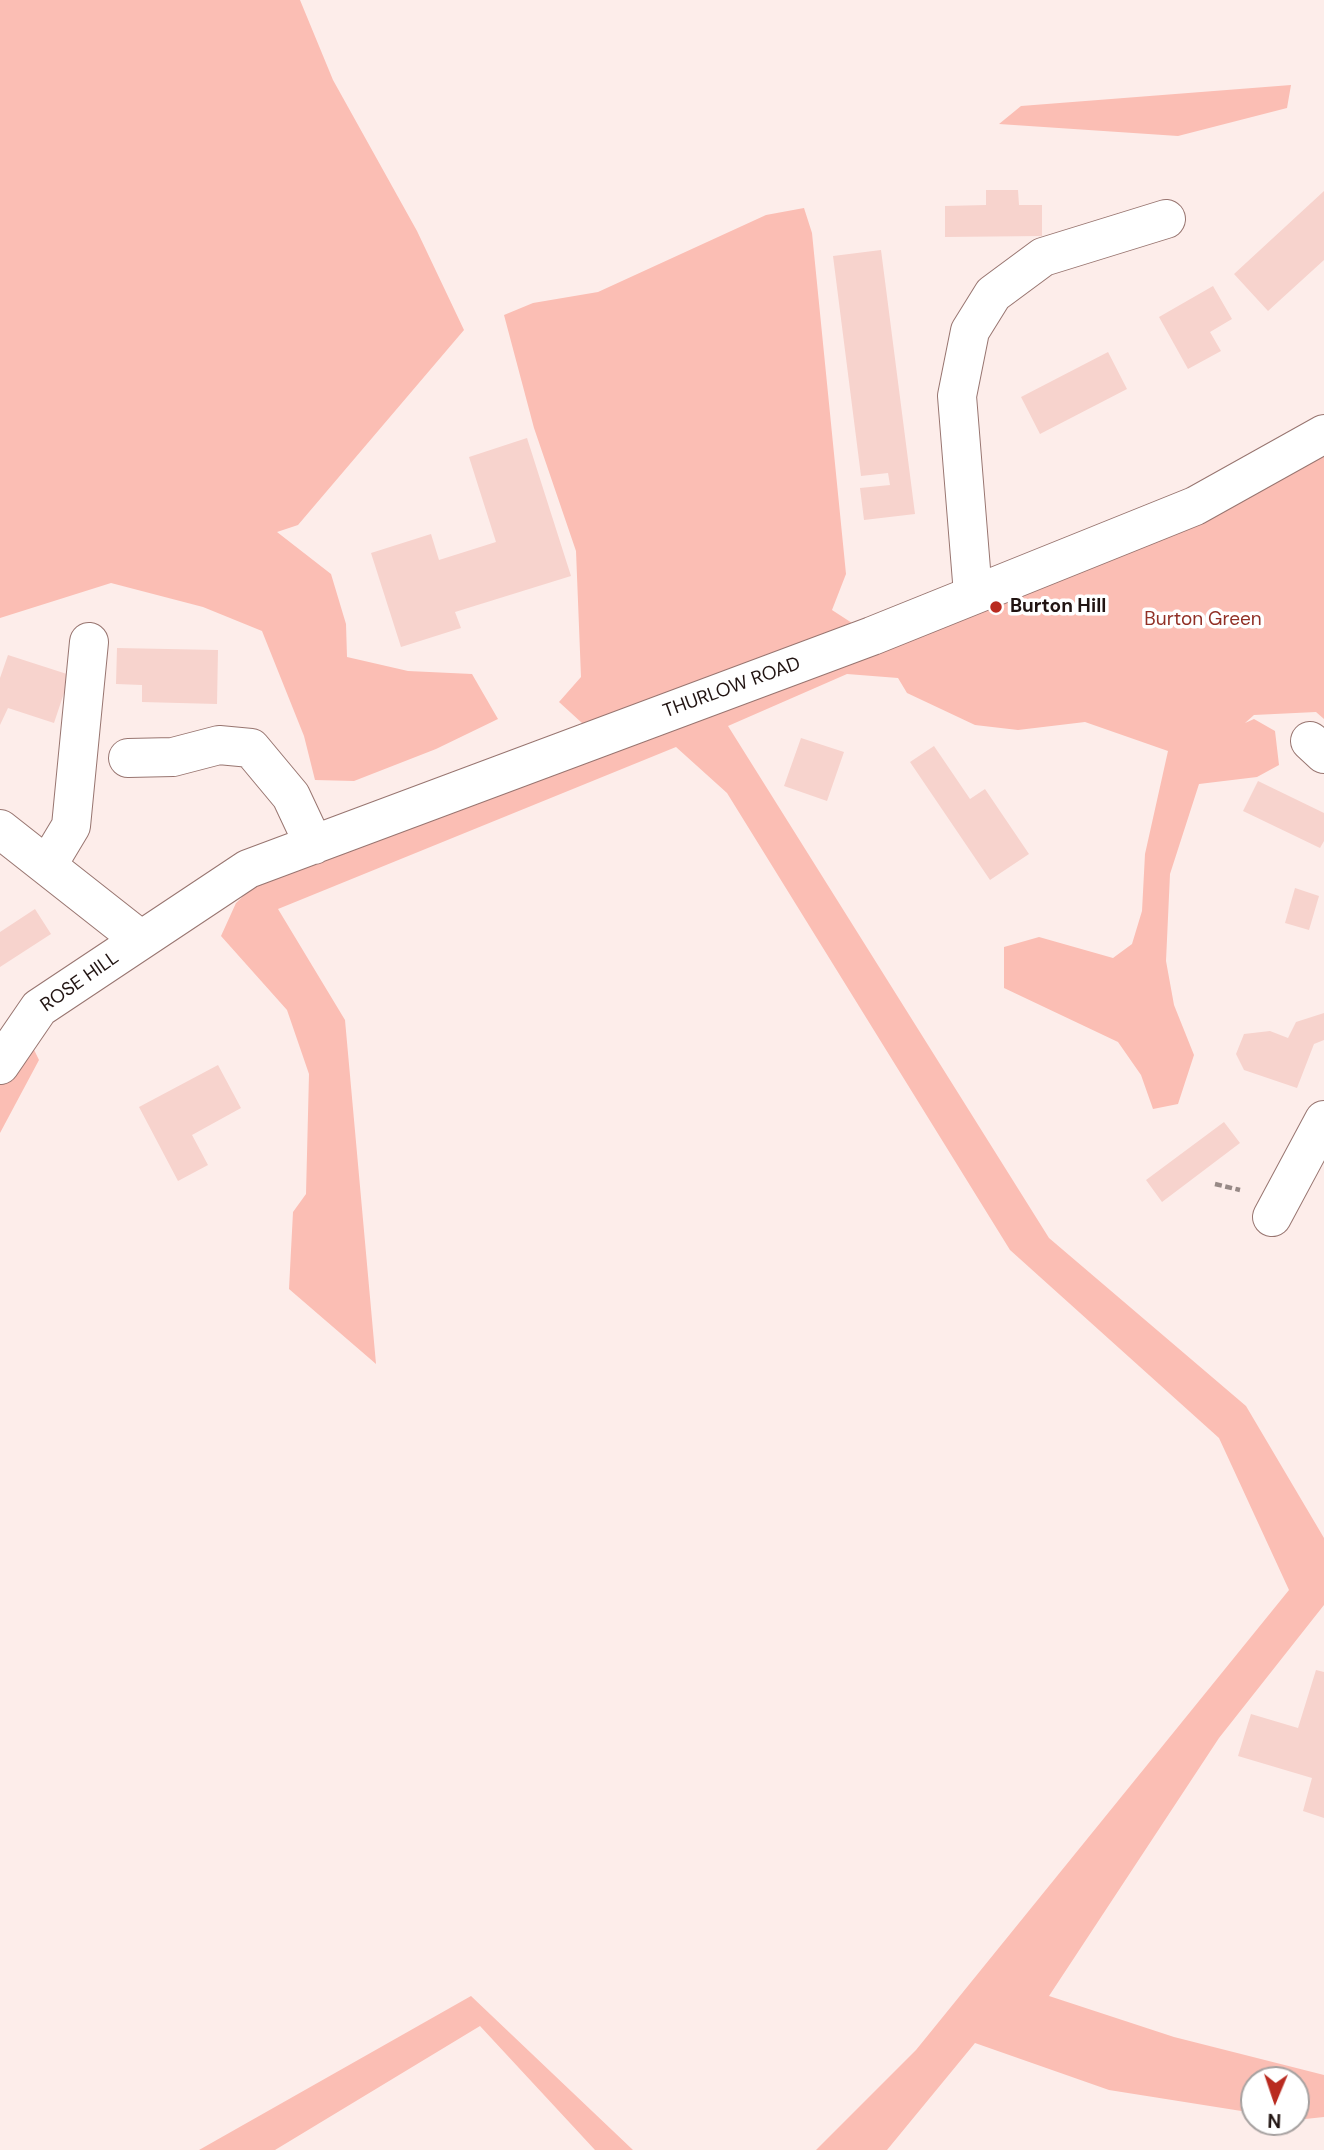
<!DOCTYPE html>
<style>
body{margin:0}
#map{position:relative;width:1324px;height:2150px;overflow:hidden;background:#fdedea;font-family:"DM Sans",sans-serif}
canvas{display:block}
.north{position:absolute;left:1240px;top:2066px;width:70px;height:70px;box-sizing:border-box;background:#fff;border:2px solid #a6a1a0;border-radius:50%;rotate:182deg;font-size:19px;font-weight:700;line-height:28px;text-align:center;color:#211412}
.north::after{content:'';display:block;margin:auto;width:24px;height:32px;background:#b92b20;clip-path:polygon(50% 0,100% 100%,50% 72%,0 100%)}
</style>
<div id="map">
<canvas width="1324" height="2150"></canvas>
<div class="north">N</div>
</div>
<script>
const g = document.querySelector('canvas').getContext('2d');
g.lineJoin = 'round';
function fillPath(path, color) {
  g.fillStyle = color;
  g.fill(path, 'evenodd');
}
function stroke(path, color, width, dash) {
  g.strokeStyle = color;
  g.lineWidth = width;
  g.lineCap = dash ? 'butt' : 'round';
  g.setLineDash(dash || []);
  g.stroke(path);
}
function write(font, color, halo, rows, align = 'center') {
  g.font = font + ' "DM Sans",sans-serif';
  g.lineWidth = 7;
  g.setLineDash([]);
  g.textBaseline = 'middle';
  g.strokeStyle = halo;
  g.fillStyle = color;
  for (const [text, x, y, turn = 0] of rows) {
    g.save();
    g.translate(x, y);
    g.rotate((+turn || 0) * Math.PI / 180);
    g.textAlign = isNaN(turn) ? turn : align;
    if (halo) g.strokeText(text, 0, 0);
    g.fillText(text, 0, 0);
    g.restore();
  }
}
const green = new Path2D(`
 M0,0H300L333,80L417,231L464,330L298,525L277,532L331,574L346,624L347,657L408,671L472,674L498,719L436,749L354,781L315,780L304,736L262,631L203,607L111,583L0,618Z
 M1291,85L1287,108L1178,136L999,124L1021,106Z
 M804,208L812,233L846,574L832,610L872,636L1324,434V719L1316,712L1254,715L1245,723L1254,719L1275,731L1279,765L1257,777L1199,784L1170,874L1166,961L1174,1005L1194,1055L1178,1104L1153,1109L1141,1075L1118,1042L1004,988V947L1039,937L1113,958L1132,944L1142,911L1145,854L1168,751L1085,722L1018,730L975,725L907,693L898,678L847,674L728,726L1049,1238L1246,1406L1324,1538V1605L1219,1738L1049,1996L1174,2037L1324,2075V2117L1296,2120V2080H1254V2113L1109,2090L975,2043L887,2150H816L916,2050L1289,1590L1219,1438L1010,1250L727,793L676,747L278,909L345,1020L376,1364L289,1289L293,1212L306,1194L309,1074L287,1010L221,936L236,903L258,882L605,744L559,702L581,677L576,551L534,428L504,315L533,303L598,292L766,215Z
 M21,1023L39,1060L0,1133V1053Z
 M471,1996L633,2150H595L480,2026L275,2150H199Z`);
const building = new Path2D(`
 M986,190H1018L1019,205H1042V236L945,237V206L986,205Z
 M1324,191V260L1268,311L1234,274Z
 M881,250L915,514L864,520L860,488L890,485L888,473L861,476L833,256Z
 M1213,286L1232,319L1210,332L1221,351L1188,369L1159,317Z
 M1108,352L1127,389L1040,434L1021,397Z
 M527,438L571,576L455,612L461,628L401,647L371,553L431,534L439,560L496,542L469,457Z
 M117,648L218,650L217,704L142,702V685L116,684Z
 M8,655L70,675L54,723L8,708L0,725V678Z
 M801,738L844,752L827,801L784,786Z
 M934,746L970,799L985,789L1029,854L990,880L910,762Z
 M1258,781L1324,813V841L1320,848L1243,811Z
 M1295,888L1319,896L1309,930L1285,923Z
 M35,909L51,934L0,967V932Z
 M1324,1013V1040L1314,1044L1297,1088L1244,1070L1236,1054L1244,1034L1270,1031L1288,1038L1296,1022Z
 M218,1065L241,1108L192,1135L208,1165L178,1181L139,1107Z
 M1224,1122L1240,1143L1162,1202L1146,1180Z
 M1316,1670L1324,1672V1818L1303,1811L1312,1778L1238,1756L1251,1714L1298,1728Z`);
const path = new Path2D(`
 M1215,1184L1240,1190`);
const minor = new Path2D(`
 M973,594L957,396L970,331L993,294L1043,257L1166,219
 M1310,741L1324,754
 M128,758L173,757L219,745L251,748L291,796L314,845
 M0,829L141,940
 M47,866L71,826L89,642
 M0,1065L39,1008L248,869L872,636L1195,506L1324,434
 M1272,1217L1324,1120`);
const markers = [
 [996,607,7,"#b92b20"]
];
const poiNames = [
 ["Burton Hill",1010,607]
];
const parkNames = [
 ["Burton Green",1203,620]
];
const streetNames = [
 ["THURLOW ROAD",732,688,-20],
 ["ROSE HILL",80,982,-35]
];
fillPath(green, '#fbbeb4');
fillPath(building, '#f7d3cd');
stroke(minor, '#987570', 40);
stroke(path, '#978986', 4.5, [7, 3.5]);
stroke(minor, '#fff', 38);
for (const [x, y, r, color] of markers) {
  const dot = new Path2D();
  dot.arc(x, y, r, 0, 2 * Math.PI);
  g.fillStyle = color;
  g.fill(dot);
  stroke(dot, '#fff', 2.5);
}
write('bold 19px', '#211412', '#fff', poiNames, 'left');
write('19px', '#913026', '#fff', parkNames);
write('19px', '#211412', '#fff', streetNames);
</script>
